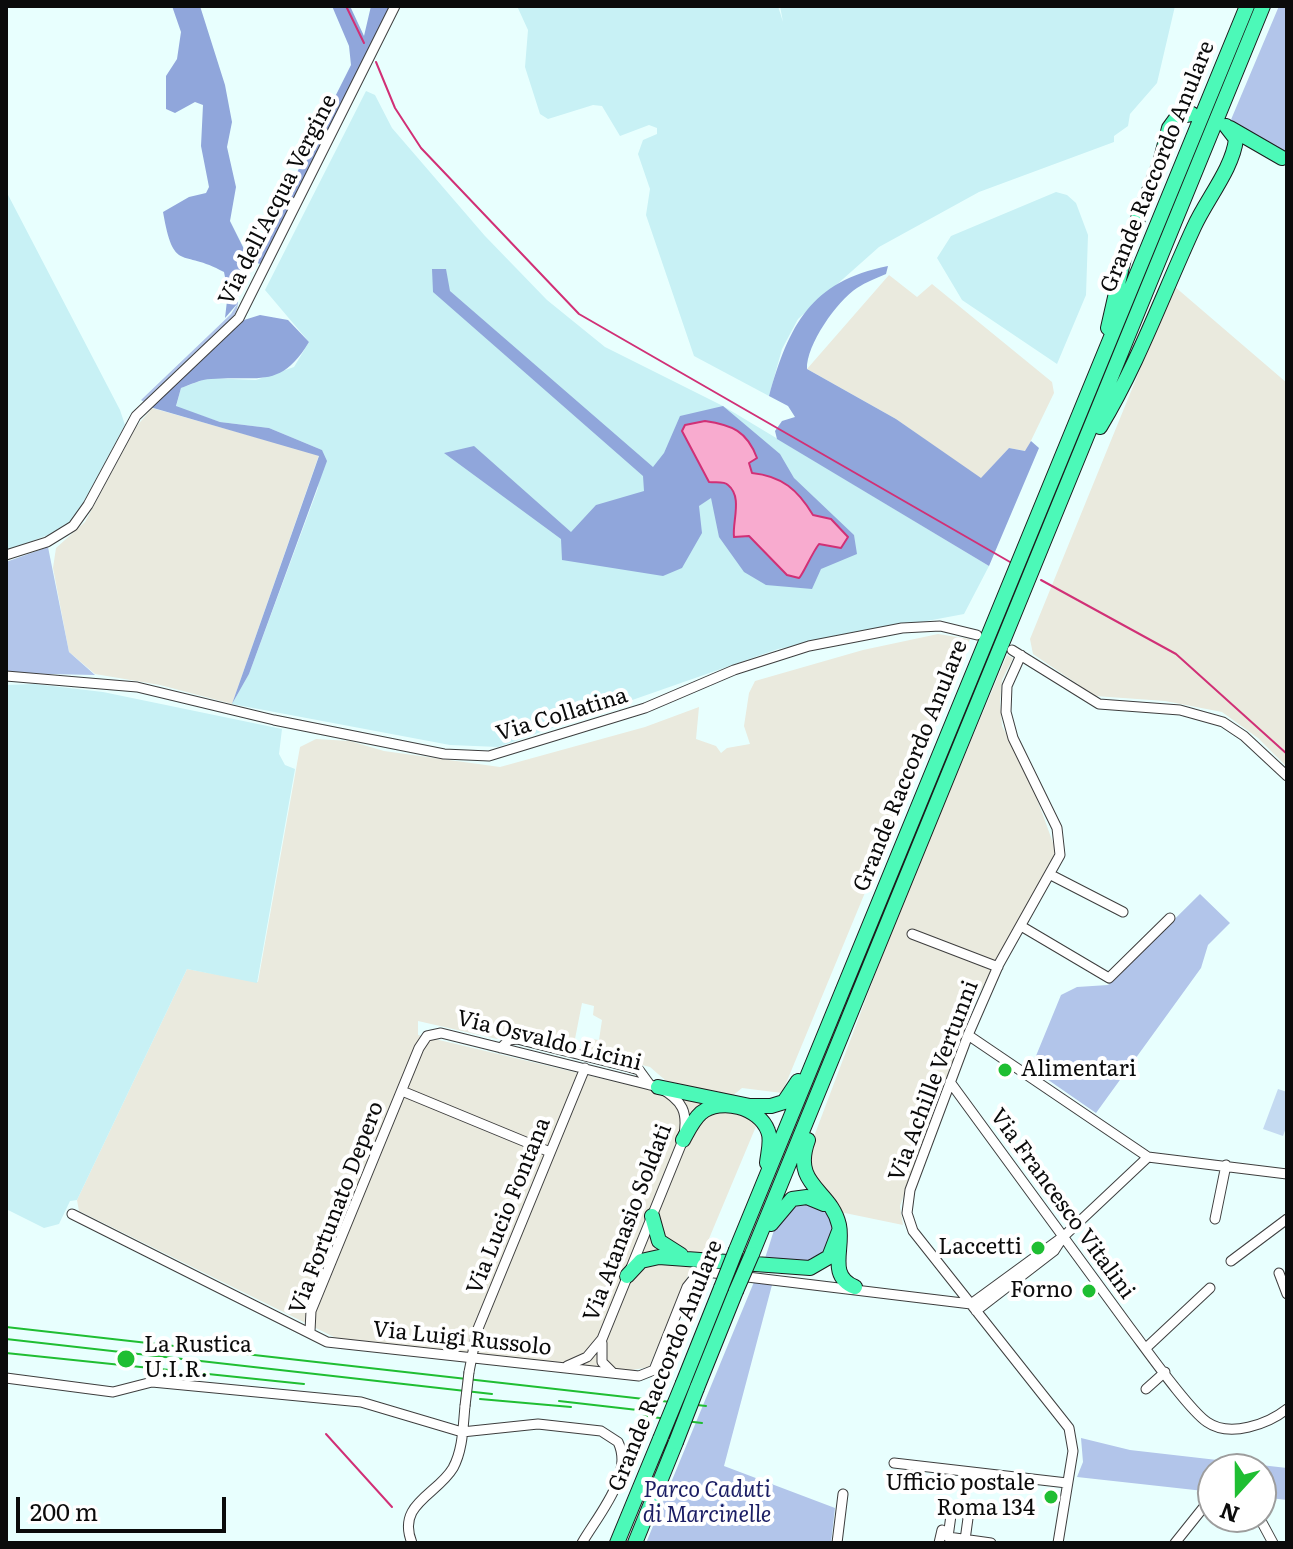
<!DOCTYPE html>
<style>
body{margin:0}
#map{position:relative;width:1293px;height:1549px;overflow:hidden;background:#e8fffe;font-family:Literata,serif}
canvas{display:block}
.frame{position:absolute;inset:0;border:8px solid #0b0b0b;pointer-events:none}
.north{position:absolute;left:1197px;top:1453px;width:80px;height:80px;box-sizing:border-box;background:#fff;border:2px solid #9d9d9d;border-radius:50%;rotate:201deg;font-size:22px;font-weight:700;line-height:32px;text-align:center;color:#0b0b0b}
.north::after{content:'';display:block;margin:auto;width:28px;height:36px;background:#1fbe32;clip-path:polygon(50% 0,100% 100%,50% 72%,0 100%)}
.scale{position:absolute;left:16px;top:1497px;width:210px;height:36px;box-sizing:border-box;border:4px solid #0b0b0b;border-top:0;padding-left:10px;font-size:24px;line-height:28px;white-space:nowrap;color:#0b0b0b;-webkit-text-stroke:6px #fff;paint-order:stroke}
</style>
<div id="map">
<canvas width="1293" height="1549"></canvas>
<div class="frame"></div>
<div class="north">N</div>
<div class="scale">200 m</div>
</div>
<script>
const g = document.querySelector('canvas').getContext('2d');
g.lineJoin = 'round';
function fillPath(path, color) {
  g.fillStyle = color;
  g.fill(path, 'evenodd');
}
function stroke(path, color, width, dash) {
  g.strokeStyle = color;
  g.lineWidth = width;
  g.lineCap = dash ? 'butt' : 'round';
  g.setLineDash(dash || []);
  g.stroke(path);
}
function write(font, color, halo, rows, align = 'center') {
  g.font = font + ' Literata,serif';
  g.lineWidth = 8;
  g.setLineDash([]);
  g.textBaseline = 'middle';
  g.strokeStyle = halo;
  g.fillStyle = color;
  for (const [text, x, y, turn = 0] of rows) {
    g.save();
    g.translate(x, y);
    g.rotate((+turn || 0) * Math.PI / 180);
    g.textAlign = isNaN(turn) ? turn : align;
    if (halo) g.strokeText(text, 0, 0);
    g.fillText(text, 0, 0);
    g.restore();
  }
}
const industrial = new Path2D(`
 M889,275L917,297L932,284L1052,382L1054,393L1026,451L1009,448L981,479L896,419L807,369Z
 M1174,286L1287,383V767L1258,738L1222,712L1165,701L1095,696L1033,654L1030,639Z
 M152,408L319,455L232,704L160,685L95,674L69,652L53,568L56,548L85,522L136,427Z
 M938,634L970,639L782,1093L742,1088L731,1097L665,1080L650,1067L593,1053L589,1047L591,1039L599,1040L602,1020L593,1015L594,1006L582,1003L574,1044L569,1047L515,1034L497,1039L418,1021V1035L663,1093L746,1116L757,1124L703,1253L692,1266L649,1367L627,1371L336,1338L79,1211L77,1200L187,969L258,982L300,747L316,739L350,741L384,751L500,767L645,727L699,707L696,739L716,746L721,753L727,748L750,744L744,726L749,693L755,681L863,650Z
 M1007,655L1013,658L1002,680L1000,702L1002,726L1029,777L1056,851L976,999L900,1206L903,1225L840,1212L810,1174L807,1155L896,919Z`);
const farmland = new Path2D(`
 M517,6H778L783,22L780,6H1175L1157,83L1130,114L1128,126L1114,136V142L979,192L879,247L798,319L782,349L769,396L694,356L646,215L650,189L638,154L643,140L657,134V128L649,125L620,136L602,106L593,105L548,119L540,114L525,67L528,30Z
 M366,91L375,95L392,128L485,236L547,300L605,347L723,406L989,566L964,614L778,649L498,747L450,745L232,704L249,674L318,488L322,450L269,428L220,422L176,407L181,388L208,378L256,380L294,367L309,342L265,290Z
 M6,191L120,410L125,425L76,517L61,530L6,551Z
 M1056,192L1067,195L1076,203L1088,235L1086,295L1057,364L962,300L937,258L951,236Z
 M35,684L103,692L282,729L279,754L285,765L295,769L257,983L187,969L77,1200L70,1201L59,1224L44,1228L6,1209V685Z`);
const green = new Path2D(`
 M1279,6H1287V154L1230,122Z
 M238,303C237,331 166,382 144,402L141,400L231,314Z
 M48,547L69,652L95,675L6,673V562Z
 M1200,894L1230,923L1208,945L1201,968L1096,1113L1031,1068L1061,995L1077,987L1108,985Z
 M811,1202C837,1217 835,1224 826,1251L806,1261L765,1258C777,1226 774,1208 811,1202Z
 M754,1282L772,1285L724,1466L835,1508L831,1543H646Z
 M1081,1438L1130,1450L1287,1468V1500L1261,1497V1469H1213V1492L1077,1477L1083,1462Z`);
const forest = new Path2D(`
 M172,6H200L225,85L232,122L227,147L236,187L230,221L249,259L248,269L238,271V303L225,318L228,292L224,272C181,248 174,274 163,212L189,197L206,193L209,187L201,146L203,105L195,102L175,113L166,109V76L177,59L181,32Z
 M332,6H350L364,36L371,6H393L264,262L259,264L255,260L257,252L351,65L349,46Z
 M888,266L886,274C877,278 866,282 857,288C837,301 806,345 807,369L896,419L981,478L1009,448L1025,451L1031,441L1039,448L989,566L777,439L775,431L782,421L795,417L788,406L769,396C789,325 811,281 888,266Z
 M432,269H446L450,291L653,467L664,453L680,416L723,406L780,454L794,478L854,535L857,554L821,569L812,589L766,585L744,572L719,537L711,498L699,506L702,533L682,568L663,576L562,560L561,539L444,453L474,446L571,532L596,505L644,491L643,476L433,292Z
 M260,315L288,320L309,342C280,390 259,375 211,379C201,379 190,385 181,388L176,406L220,422L269,428L322,450L327,461L249,674L232,704L319,456L150,407L244,320Z`);
const pitch = new Path2D(`
 M1278,1089L1287,1092V1125L1283,1136L1263,1129Z`);
const water = new Path2D(`
 M705,421C732,425 747,431 757,458L749,463L752,473C782,476 798,490 813,515L831,519L848,537L841,548L819,544C812,553 802,576 799,578L787,575L749,536L734,537C732,522 743,497 728,485C724,481 716,483 709,482L682,431L685,425Z`);
const stream = new Path2D(`
 M346,6L364,43
 M376,62L395,108L421,148L579,314L1010,562
 M1041,580L1176,654L1287,754
 M326,1434L392,1507`);
const minor = new Path2D(`
 M6,555L47,542L73,526L88,505L136,416L239,318L395,6
 M1012,650L1099,704L1180,710L1223,722L1244,736L1287,776
 M1021,655L1007,686L1006,712L1013,738L1057,828L1060,855L999,964L968,1035L910,1190L907,1213L913,1231L1069,1428L1073,1451L1058,1543
 M6,676L137,687L274,720L444,754L489,756L645,708L734,670L809,646L902,628L940,626L977,635
 M1051,875L1123,912
 M1021,926L1109,978L1170,918
 M912,934L998,967
 M968,1035L1148,1157L1287,1174
 M501,1048L509,1040L517,1039L629,1067L639,1070L650,1085
 M950,1082C1010,1164 1070,1246 1130,1328C1146,1349 1188,1409 1207,1422C1230,1438 1268,1424 1287,1409
 M402,1091L550,1152
 M72,1214L327,1342L639,1376L654,1370L687,1287L695,1277L706,1272L971,1304
 M1215,1219L1226,1165
 M1231,1261L1287,1219
 M1279,1273L1287,1294
 M971,1304L1060,1239
 M976,1311L1054,1251L1063,1237L1148,1157
 M310,1331L311,1311L419,1048L427,1036L441,1033L658,1087C683,1100 689,1112 683,1140L602,1339L587,1357L567,1366
 M602,1343V1362L612,1372
 M1146,1348L1210,1288
 M469,1372L477,1331L585,1068
 M6,1378L113,1392L152,1382L361,1402L462,1432L538,1424L601,1431L618,1442C634,1475 598,1515 582,1543
 M1146,1389L1165,1372
 M894,1463L1067,1483
 M1259,1517L1273,1543
 M965,1540L969,1511L952,1508L948,1537L991,1543
 M412,1543C396,1504 437,1495 453,1468C463,1450 463,1426 465,1406
 M837,1543L843,1494
 M939,1543L942,1530
 M1175,1543L1207,1503L1213,1500`);
const highway = new Path2D(`
 M1230,128L1282,158
 M1108,328L1126,249L1160,163L1169,128L1177,117L1192,114
 M1100,427C1138,364 1163,294 1194,227C1206,200 1233,168 1236,139L1226,126
 M658,1087L750,1106H771L784,1102L798,1081
 M683,1140C688,1131 693,1120 701,1113C721,1097 759,1107 768,1131C772,1140 768,1153 767,1163
 M808,1140C791,1186 831,1189 839,1225C844,1248 827,1276 855,1287
 M652,1216L659,1241L681,1255
 M771,1224L792,1199L807,1197L824,1204
 M736,1250L1247,6
 M752,1254L1263,6
 M627,1276L641,1261L659,1257L810,1268L829,1257L839,1231
 M683,1383L721,1288
 M697,1388L736,1291
 M617,1543L660,1439
 M635,1543L676,1442`);
const rail = new Path2D(`
 M6,1327L706,1406
 M6,1339L492,1394
 M6,1353L304,1384
 M480,1399L571,1407
 M559,1401L655,1412
 M643,1416L702,1423`);
const minorBridge = new Path2D(`
 M465,1406L469,1372`);
const highwayBridge = new Path2D(`
 M721,1288L736,1250
 M736,1291L752,1254
 M660,1439L683,1383
 M676,1442L697,1388`);
const markers = [
 [1005,1070,8,"#1fbe32"],
 [1038,1248,8,"#1fbe32"],
 [1089,1291,8,"#1fbe32"],
 [126,1359,10,"#1fbe32"],
 [1051,1497,8,"#1fbe32"]
];
const streetNames = [
 ["Grande Raccordo Anulare",1158,167,-68],
 ["Via dell'Acqua Vergine",278,200,-63],
 ["Via Collatina",562,715,-17],
 ["Grande Raccordo Anulare",911,766,-68],
 ["Via Osvaldo Licini",549,1041,14],
 ["Via Achille Vertunni",934,1081,-69],
 ["Via Francesco Vitalini",1062,1204,54],
 ["Via Lucio Fontana",509,1206,-68],
 ["Via Fortunato Depero",337,1208,-69],
 ["Via Atanasio Soldati",628,1223,-69],
 ["Via Luigi Russolo",462,1339,6],
 ["Grande Raccordo Anulare",666,1366,-68]
];
const poiNames = [
 ["Alimentari",1021,1070,"left"],
 ["Laccetti",1022,1248],
 ["Forno",1073,1291],
 ["La Rustica",144,1346,"left"],
 ["U.I.R.",144,1371,"left"],
 ["Ufficio postale",1035,1484],
 ["Roma 134",1035,1509]
];
const parkNames = [
 ["Parco Caduti",707,1491],
 ["di Marcinelle",707,1516]
];
fillPath(industrial, '#eaeade');
fillPath(farmland, '#c8f1f5');
fillPath(green, '#b2c5ea');
fillPath(forest, '#90a6db');
fillPath(pitch, '#c4daf1');
fillPath(water, '#f8abcf');
stroke(water, '#d13076', 2);
stroke(stream, '#d13076', 2);
stroke(minor, '#3e3e3e', 11);
stroke(highway, '#1c1c1c', 16);
stroke(minor, '#fff', 9);
stroke(highway, '#4cf9b8', 14);
stroke(rail, '#1fbe32', 2);
stroke(minorBridge, '#3e3e3e', 11, []);
stroke(highwayBridge, '#1c1c1c', 16, []);
stroke(minorBridge, '#fff', 9);
stroke(highwayBridge, '#4cf9b8', 14);
for (const [x, y, r, color] of markers) {
  const dot = new Path2D();
  dot.arc(x, y, r, 0, 2 * Math.PI);
  g.fillStyle = color;
  g.fill(dot);
  stroke(dot, '#fff', 3);
}
write('22px', '#0b0b0b', '#fff', streetNames);
write('22px', '#0b0b0b', '#fff', poiNames, 'right');
write('italic 22px', '#1a1d63', '#fff', parkNames);
</script>
